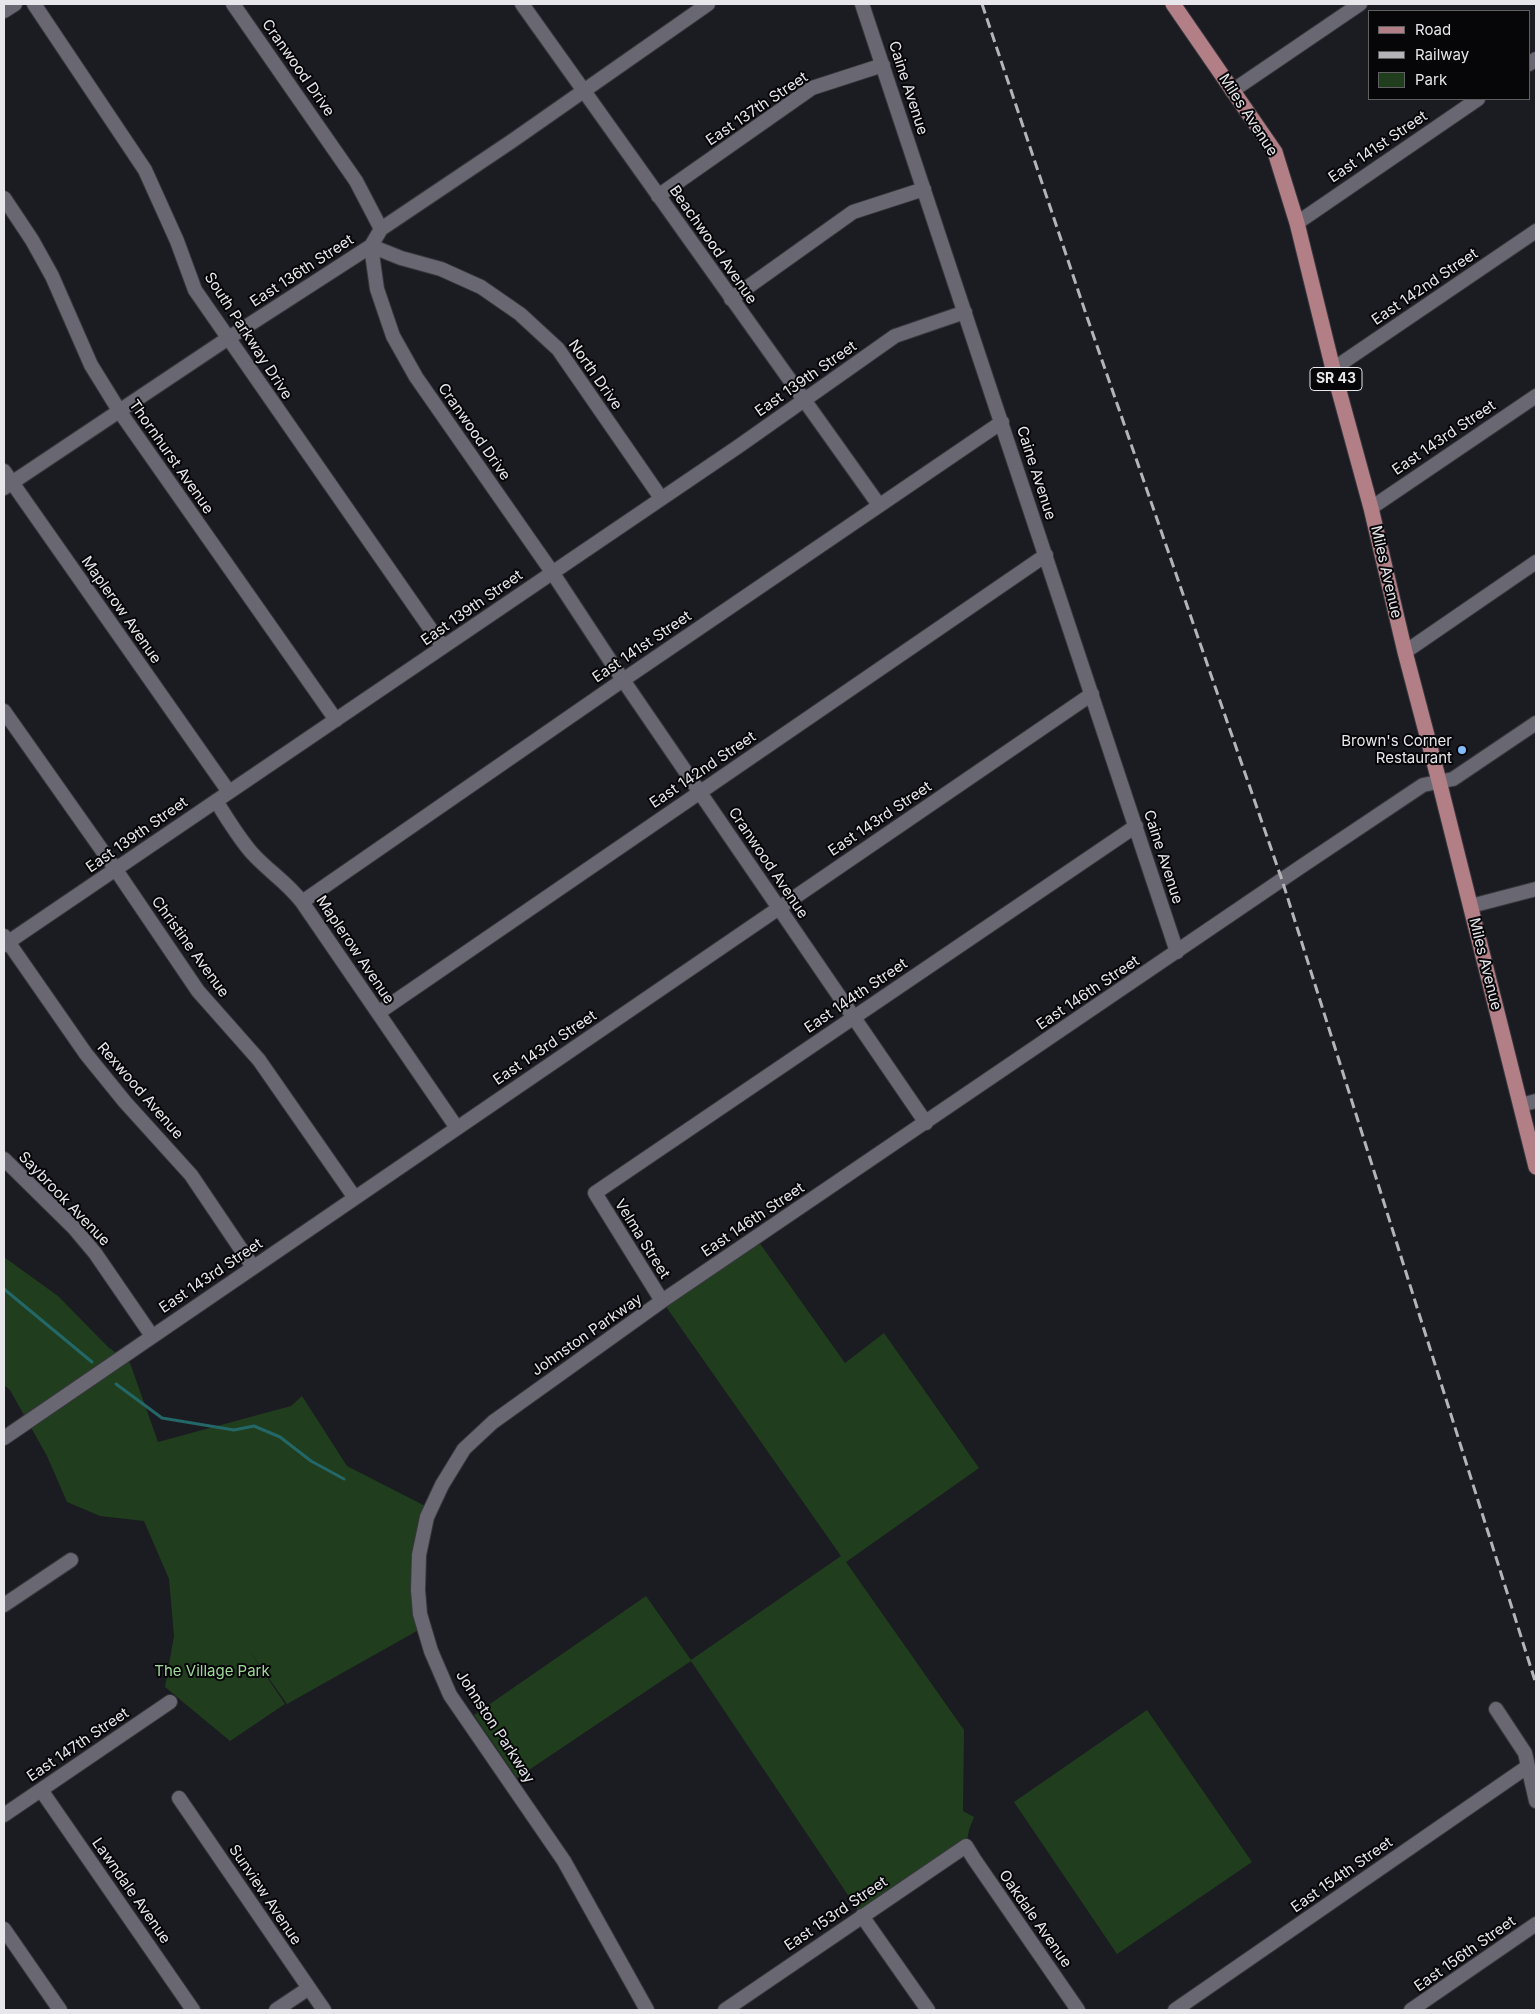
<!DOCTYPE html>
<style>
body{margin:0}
#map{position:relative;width:1540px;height:2014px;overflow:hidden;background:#1b1b22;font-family:Inter,sans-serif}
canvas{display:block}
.frame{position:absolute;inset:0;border:5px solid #e6e6eb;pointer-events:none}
.legend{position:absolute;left:1368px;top:10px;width:162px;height:90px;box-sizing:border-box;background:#060609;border:1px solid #606063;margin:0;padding:6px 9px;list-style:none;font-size:15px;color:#e6e6eb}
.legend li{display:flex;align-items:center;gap:10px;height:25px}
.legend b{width:25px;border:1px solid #606063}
</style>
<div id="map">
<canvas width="1540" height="2014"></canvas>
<div class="frame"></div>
<ul class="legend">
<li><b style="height:6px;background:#b17f85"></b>Road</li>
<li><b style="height:6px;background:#b3b3b8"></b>Railway</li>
<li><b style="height:14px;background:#203e1d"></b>Park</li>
</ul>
</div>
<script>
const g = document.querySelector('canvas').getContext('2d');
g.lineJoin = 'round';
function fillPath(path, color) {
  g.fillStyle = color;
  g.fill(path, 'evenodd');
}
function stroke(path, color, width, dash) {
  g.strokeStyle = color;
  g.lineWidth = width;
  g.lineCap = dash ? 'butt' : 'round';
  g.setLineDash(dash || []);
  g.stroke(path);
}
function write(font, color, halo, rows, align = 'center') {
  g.font = font + ' Inter,sans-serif';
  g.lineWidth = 4;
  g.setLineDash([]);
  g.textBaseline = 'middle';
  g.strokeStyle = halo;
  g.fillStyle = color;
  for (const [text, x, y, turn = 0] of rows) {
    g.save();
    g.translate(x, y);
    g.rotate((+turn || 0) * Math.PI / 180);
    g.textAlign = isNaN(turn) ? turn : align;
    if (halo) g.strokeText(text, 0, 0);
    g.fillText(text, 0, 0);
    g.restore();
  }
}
const green = new Path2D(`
 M756,1238L845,1363L884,1333L979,1468L846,1562L964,1730L963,1811L974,1817L969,1830L966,1846L862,1916L691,1661L517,1778L474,1715L646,1596L691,1660L841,1556L662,1301Z
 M4,1257L58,1296L108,1347L130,1363L158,1442L291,1406L302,1396L347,1466L431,1509L419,1555L424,1627L287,1704L249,1650L285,1704L230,1741L165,1687L174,1636L169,1579L144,1521L100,1516L67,1502L47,1456L10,1390L4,1385Z
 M1147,1710L1252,1862L1117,1954L1014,1802Z`);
const stream = new Path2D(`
 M4,1289L92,1362
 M116,1384L162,1418L234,1430L254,1426L280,1437L311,1461L344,1479`);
const minor = new Path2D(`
 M34,4L145,170L177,241L195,290L443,647
 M233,4L356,181L381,229
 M522,4L879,505
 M862,4L1177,952
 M4,11L15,4
 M1529,64L1536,59
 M1232,91L1360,4
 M658,196L812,88L883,65
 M4,198L32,240L52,276L91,365L120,412L336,720
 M1297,223L1478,99
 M371,246L377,289L393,336L416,377L552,572L623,680L926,1123
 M371,246L401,258L441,269L481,287L520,314L558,349L661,498
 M731,299L853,212L924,189
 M1333,369L1536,231
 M4,471L229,792
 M4,488L227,339L371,246L381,229L512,141L708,4
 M1371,508L1536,396
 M1405,652L1536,562
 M4,711L116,870L198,991L259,1060L355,1198
 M216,801C227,818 238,837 252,853C268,871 287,882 302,902L457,1128
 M302,902L623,680L1002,422
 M1471,906L1536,889
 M4,936L86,1054L125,1102L191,1175L253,1267
 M4,945L739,446L895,336L965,312
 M378,1013L1046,555
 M1521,1105L1536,1101
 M4,1159L74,1228L95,1253L152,1336
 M662,1301L595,1193L1136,826
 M4,1438L1092,694
 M4,1605L71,1560
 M1496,1709L1525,1753L1536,1801
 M41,1790L193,2010
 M179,1798L324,2010
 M4,1815L170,1702
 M862,1916L928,2010
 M4,1929L60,2010
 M276,2010L309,1988
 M647,2010L564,1861L450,1695L431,1651L420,1614L418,1590L419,1555L427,1517L442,1485L464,1449L493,1422L662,1301L1302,866L1423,785L1453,779L1536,723
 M725,2010L966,1846L974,1859L1078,2010
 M1175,2010L1527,1767
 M1411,2010L1536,1924`);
const major = new Path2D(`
 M1173,4L1275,152L1297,223L1333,369L1371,508L1405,652L1439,781L1536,1167`);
const rail = new Path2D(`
 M982,4L1087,317L1282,880L1536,1684`);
const markers = [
 [1462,750,5,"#82bcfa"]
];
const shields = [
 [1336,379,52]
];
const shieldNames = [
 ["SR 43",1336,379]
];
const streetNames = [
 ["Cranwood Drive",298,68,55],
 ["Caine Avenue",908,88,72],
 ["East 137th Street",757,109,-34],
 ["Miles Avenue",1248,115,57],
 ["East 141st Street",1378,147,-34],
 ["Beachwood Avenue",713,245,55],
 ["East 136th Street",302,271,-33],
 ["East 142nd Street",1425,287,-34],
 ["South Parkway Drive",248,336,57],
 ["North Drive",595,375,55],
 ["East 139th Street",806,379,-35],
 ["Cranwood Drive",474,432,55],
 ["East 143rd Street",1444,438,-34],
 ["Thornhurst Avenue",171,457,55],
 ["Caine Avenue",1036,473,72],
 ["Miles Avenue",1386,572,77],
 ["East 139th Street",472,608,-35],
 ["Maplerow Avenue",121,610,55],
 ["East 141st Street",642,647,-34],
 ["East 142nd Street",703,770,-34],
 ["East 143rd Street",880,819,-34],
 ["East 139th Street",137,835,-35],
 ["Caine Avenue",1163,857,72],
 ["Cranwood Avenue",768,863,56],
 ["Christine Avenue",190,947,54],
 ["Maplerow Avenue",355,950,56],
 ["Miles Avenue",1485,964,76],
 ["East 146th Street",1088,993,-34],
 ["East 144th Street",856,996,-34],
 ["East 143rd Street",545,1048,-34],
 ["Rexwood Avenue",140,1091,49],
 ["Saybrook Avenue",64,1199,46],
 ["East 146th Street",753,1220,-34],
 ["Velma Street",642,1239,58],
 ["East 143rd Street",211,1276,-34],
 ["Johnston Parkway",587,1335,-35],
 ["Johnston Parkway",495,1727,57],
 ["East 147th Street",78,1745,-34],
 ["East 154th Street",1342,1875,-35],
 ["Lawndale Avenue",131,1891,55],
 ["Sunview Avenue",265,1895,56],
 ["East 153rd Street",836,1914,-34],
 ["Oakdale Avenue",1035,1919,55],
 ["East 156th Street",1465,1954,-35]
];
const poiNames = [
 ["Brown's Corner",1452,741],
 ["Restaurant",1452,758]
];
const parkNames = [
 ["The Village Park",212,1671]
];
fillPath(green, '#203e1d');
stroke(stream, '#236768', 3);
stroke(minor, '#37373d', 16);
stroke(major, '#37373d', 17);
stroke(minor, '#696872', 14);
stroke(major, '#b17f85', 15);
stroke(rail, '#b3b3b8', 3, [10, 5]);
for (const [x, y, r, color] of markers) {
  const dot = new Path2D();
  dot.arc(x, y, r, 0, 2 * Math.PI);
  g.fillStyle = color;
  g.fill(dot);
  stroke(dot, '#060609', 2);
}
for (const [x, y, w] of shields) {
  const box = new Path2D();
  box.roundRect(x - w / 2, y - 11.5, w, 23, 4);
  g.fillStyle = '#060609';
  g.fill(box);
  stroke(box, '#e6e6eb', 1);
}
write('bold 14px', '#e6e6eb', null, shieldNames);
write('15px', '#e6e6eb', '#060609', streetNames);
write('15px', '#e6e6eb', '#060609', poiNames, 'right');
write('15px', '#9ddb96', '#060609', parkNames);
</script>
